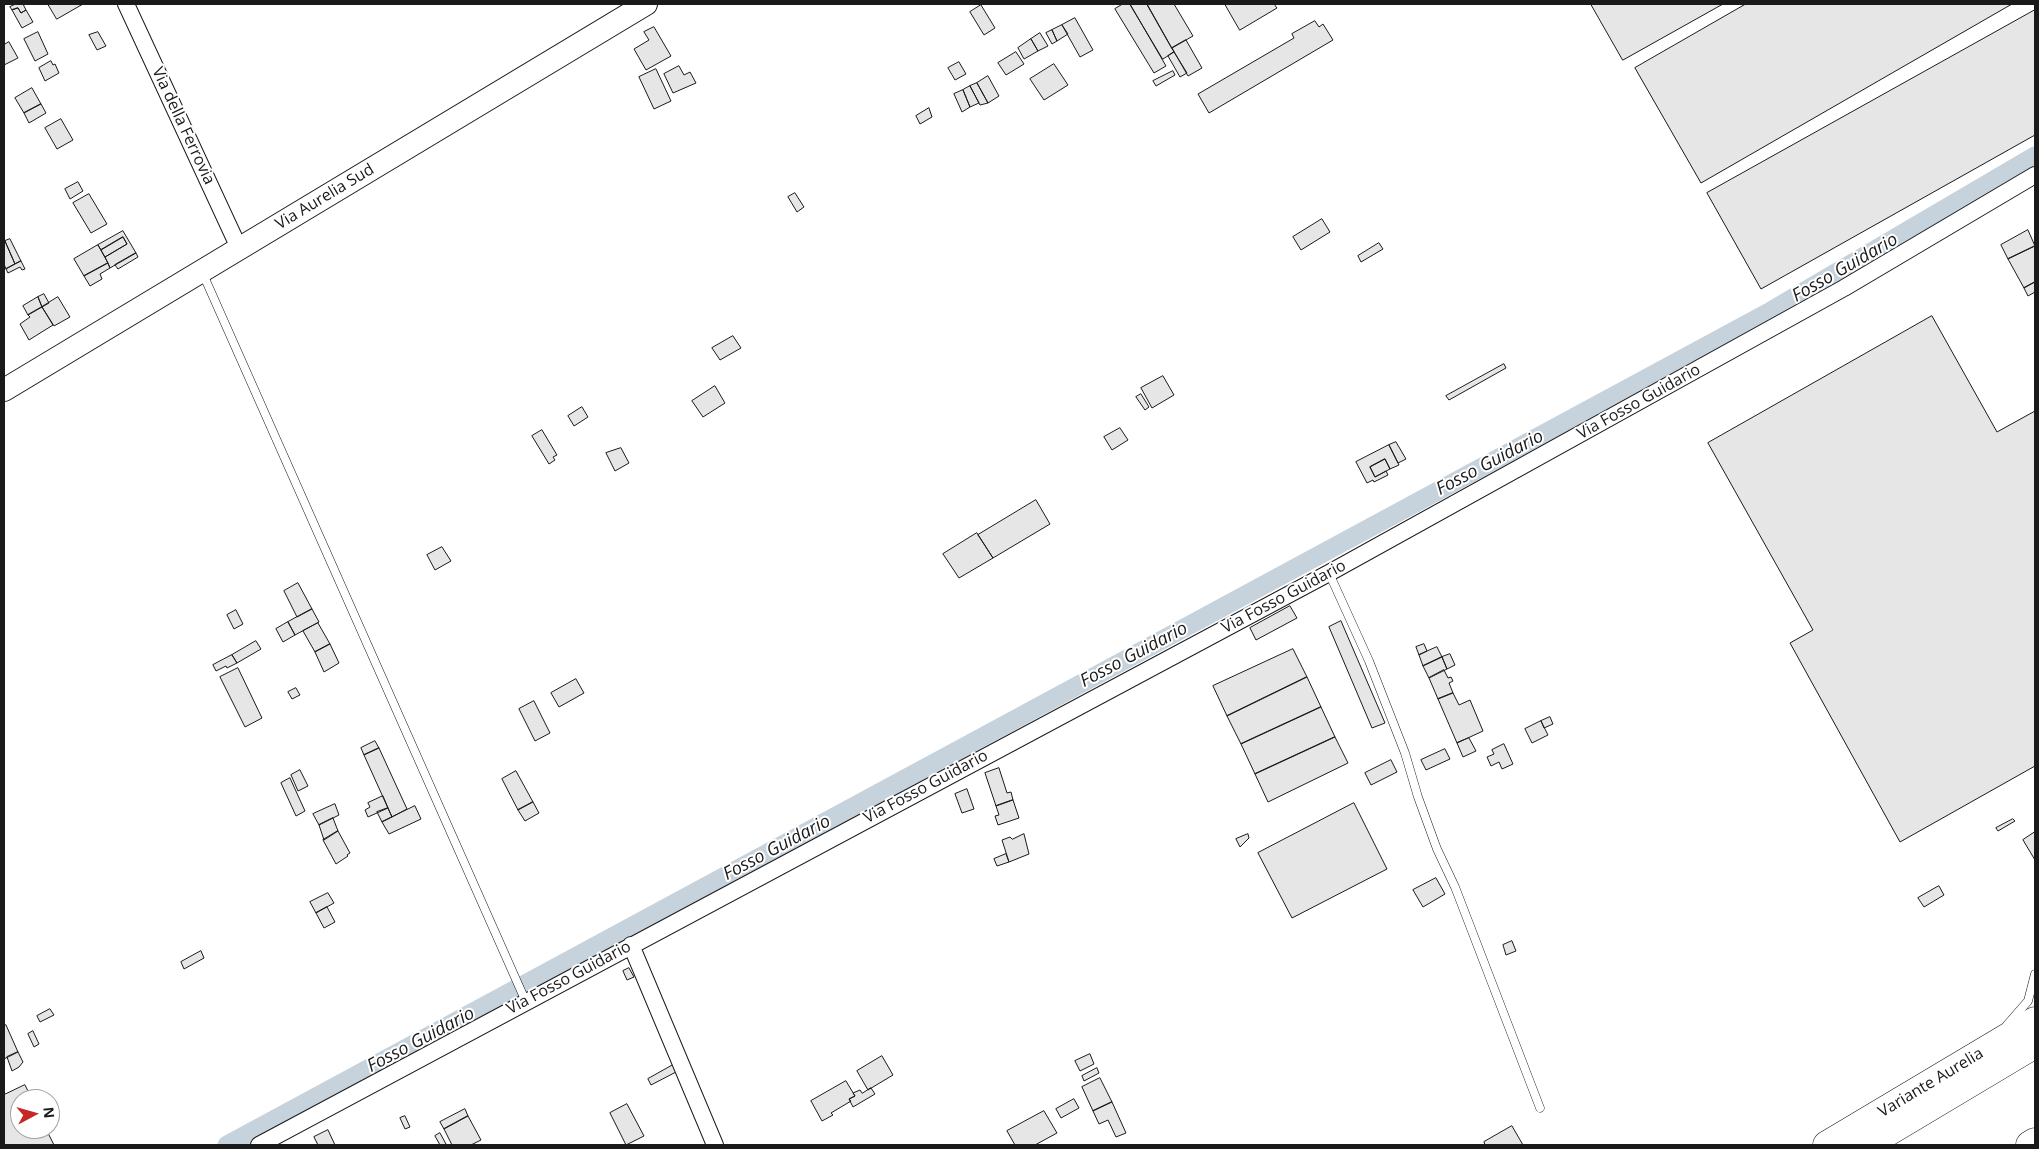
<!DOCTYPE html>
<style>
body{margin:0}
#map{position:relative;width:2039px;height:1149px;overflow:hidden;background:#fff;font-family:"Open Sans",sans-serif}
canvas{display:block}
.frame{position:absolute;inset:0;border:5px solid #1a1a1a;pointer-events:none}
.north{position:absolute;left:10px;top:1089px;width:50px;height:50px;box-sizing:border-box;background:#fff;border:1px solid #a3a3a3;border-radius:50%;rotate:84deg;font-size:14px;font-weight:700;line-height:20px;text-align:center;color:#1a1a1a}
.north::after{content:'';display:block;margin:auto;width:18px;height:22px;background:#c62828;clip-path:polygon(50% 0,100% 100%,50% 72%,0 100%)}
</style>
<div id="map">
<canvas width="2039" height="1149"></canvas>
<div class="frame"></div>
<div class="north">N</div>
</div>
<script>
const g = document.querySelector('canvas').getContext('2d');
g.lineJoin = 'round';
function stroke(path, color, width, dash) {
  g.strokeStyle = color;
  g.lineWidth = width;
  g.lineCap = dash ? 'butt' : 'round';
  g.setLineDash(dash || []);
  g.stroke(path);
}
function fillPath(path, color) {
  g.fillStyle = color;
  g.fill(path, 'evenodd');
}
function write(font, color, halo, rows, align = 'center') {
  g.font = font + ' "Open Sans",sans-serif';
  g.lineWidth = 4;
  g.setLineDash([]);
  g.textBaseline = 'middle';
  g.strokeStyle = halo;
  g.fillStyle = color;
  for (const [text, x, y, turn = 0] of rows) {
    g.save();
    g.translate(x, y);
    g.rotate((+turn || 0) * Math.PI / 180);
    g.textAlign = isNaN(turn) ? turn : align;
    if (halo) g.strokeText(text, 0, 0);
    g.fillText(text, 0, 0);
    g.restore();
  }
}
const canal = new Path2D(`
 M227,1145L1771,311L2035,156`);
const building = new Path2D(`
 M16,4H23L26,10L21,13L18,8L12,10L10,7Z
 M48,4H83L57,19Z
 M1123,4H1130L1166,66L1154,73L1115,9Z
 M1130,4H1147L1174,52L1163,59Z
 M1147,4H1174L1193,36L1172,48Z
 M1225,4H1274L1277,8L1240,30Z
 M1591,4H1723L1623,60Z
 M1746,4H2012L1701,183L1635,68Z
 M981,5L995,28L984,35L970,12Z
 M18,8L21,13L26,10L33,22L22,28L12,10Z
 M2035,10V135L1761,289L1707,193Z
 M1075,18L1093,50L1080,57L1062,25Z
 M1315,21L1319,27L1323,24L1333,40L1209,113L1198,94L1294,38L1292,34Z
 M1062,25L1068,34L1057,41L1052,30Z
 M654,27L671,56L646,70L634,49L649,40L644,32Z
 M1052,30L1057,41L1052,44L1046,33Z
 M38,32L48,54L35,61L24,39Z
 M98,32L106,46L97,50L89,35Z
 M1040,33L1048,46L1038,51L1031,39Z
 M1031,39L1038,51L1024,59L1018,48Z
 M1186,40L1202,68L1188,76L1172,48Z
 M9,42L18,58L4,65V45Z
 M1016,52L1024,64L1006,75L998,63Z
 M1174,52L1187,73L1180,77L1168,56Z
 M51,61L53,65L55,64L59,73L45,81L39,68Z
 M959,62L966,74L955,80L948,68Z
 M1054,64L1068,85L1044,100L1030,79Z
 M679,66L684,75L690,72L696,83L673,93L664,74Z
 M656,69L671,101L654,109L639,77Z
 M1173,71L1175,75L1156,86L1153,81Z
 M988,76L999,96L988,103L977,83Z
 M977,83L988,103L980,105L970,86Z
 M970,86L979,103L970,107L963,90Z
 M32,88L41,104L24,113L15,98Z
 M963,90L970,107L962,112L954,94Z
 M41,104L46,113L29,123L24,113Z
 M929,108L932,117L920,124L916,116Z
 M61,119L73,140L57,149L45,128Z
 M78,182L83,191L70,199L65,189Z
 M795,193L804,207L797,212L788,197Z
 M89,194L107,224L91,233L73,203Z
 M1322,219L1330,232L1301,250L1293,237Z
 M2028,230L2035,246L2008,259L2001,245Z
 M123,231L136,253L110,268L105,257L127,244L123,237L101,250L98,245Z
 M123,237L127,244L105,257L101,250Z
 M4,239L15,264L6,269L4,264Z
 M10,239L21,261L15,264L5,241Z
 M1379,243L1383,249L1361,262L1358,256Z
 M98,245L108,263L84,276L74,259Z
 M2035,246V282L2024,288L2008,259Z
 M136,253L138,257L118,269L115,265Z
 M21,261L25,269L22,270L20,267L8,273L6,269Z
 M108,263L110,268L100,274L102,279L90,286L84,276Z
 M2035,282V292L2028,296L2024,288Z
 M44,294L49,303L42,307L38,297Z
 M38,297L42,307L28,315L23,306Z
 M58,297L70,317L54,326L42,307Z
 M42,307L53,325L29,340L20,324L30,317L28,315Z
 M1932,316L1997,432L2035,411V766L1900,842L1790,643L1813,630L1708,443Z
 M733,336L741,348L720,360L712,348Z
 M1504,364L1506,368L1449,400L1446,396Z
 M1163,376L1174,395L1152,408L1141,388Z
 M715,386L725,403L703,417L692,401Z
 M1141,394L1149,407L1145,410L1136,397Z
 M582,407L588,417L574,426L568,416Z
 M1120,428L1128,440L1112,450L1104,437Z
 M542,430L557,455L553,457L555,460L549,464L532,436Z
 M1396,442L1406,459L1398,463L1389,445Z
 M1389,445L1399,465L1390,469L1385,459L1370,467L1375,477L1386,471L1388,475L1374,482L1373,480L1367,483L1356,462Z
 M621,448L629,463L615,471L606,453Z
 M1385,459L1390,469L1375,477L1370,467Z
 M1036,500L1050,524L993,558L978,535Z
 M977,533L993,558L959,578L943,554Z
 M442,547L451,561L435,570L427,555Z
 M298,583L312,609L297,617L284,591Z
 M1290,606L1297,618L1256,640L1250,628Z
 M312,609L319,622L295,635L288,622Z
 M236,610L243,624L234,629L227,615Z
 M1341,621L1385,723L1372,728L1329,627Z
 M288,622L295,635L283,642L276,629Z
 M318,623L330,644L315,652L303,631Z
 M256,641L261,649L237,663L232,655Z
 M330,644L339,663L324,672L315,652Z
 M1424,644L1427,651L1419,655L1416,647Z
 M1437,647L1442,657L1423,666L1419,655Z
 M1293,649L1307,677L1227,716L1213,686Z
 M1450,654L1455,665L1447,669L1442,657Z
 M232,655L237,663L227,668L226,666L216,671L213,665Z
 M1442,657L1447,669L1429,678L1423,666Z
 M238,668L262,718L245,727L220,677Z
 M1444,670L1448,678L1451,677L1453,681L1449,683L1453,693L1438,699L1429,678Z
 M1307,677L1321,707L1241,744L1227,716Z
 M576,679L584,693L559,707L551,693Z
 M296,688L300,695L292,699L288,692Z
 M1453,693L1459,705L1470,700L1483,731L1457,743L1438,699Z
 M534,701L550,733L535,741L519,709Z
 M1321,707L1335,737L1255,774L1241,744Z
 M1550,717L1553,724L1544,728L1541,721Z
 M1541,721L1548,735L1532,743L1525,729Z
 M1335,737L1348,763L1268,802L1255,774Z
 M1469,738L1476,751L1463,757L1457,743Z
 M375,741L379,748L364,755L361,748Z
 M1504,744L1513,764L1502,769L1499,762L1491,766L1487,757L1494,754L1492,750Z
 M379,748L407,809L392,817L364,755Z
 M1445,749L1450,759L1426,770L1421,760Z
 M1391,760L1397,772L1371,785L1365,773Z
 M999,768L1007,793L1011,792L1013,800L996,806L985,773Z
 M300,770L308,786L298,791L291,775Z
 M516,771L533,802L518,810L502,779Z
 M290,778L305,811L296,816L281,783Z
 M967,789L974,809L962,813L955,794Z
 M383,796L388,808L368,817L365,810L370,807L368,803Z
 M1013,800L1019,818L998,825L995,816L999,815L996,806Z
 M533,802L539,813L525,821L518,810Z
 M1354,803L1387,869L1292,918L1258,853Z
 M335,804L339,815L319,825L313,814Z
 M415,806L421,819L389,834L382,822Z
 M388,808L392,817L382,822L377,812Z
 M333,818L338,831L324,840L319,825Z
 M2013,819L2015,821L1998,831L1996,828Z
 M338,831L350,853L347,855L348,856L336,864L323,840Z
 M2035,832V860L2023,840Z
 M1024,834L1029,854L1009,862L1002,840L1010,837L1012,839Z
 M1248,834L1249,838L1240,847L1236,839Z
 M1006,854L1009,862L997,866L994,859Z
 M1436,878L1445,894L1423,907L1413,890Z
 M1939,886L1944,895L1924,907L1918,898Z
 M328,893L334,903L316,913L310,902Z
 M327,907L335,922L324,928L316,913Z
 M1512,941L1516,951L1506,955L1503,945Z
 M201,951L204,958L184,969L181,962Z
 M629,968L634,977L627,980L623,971Z
 M50,1009L54,1015L40,1022L37,1016Z
 M6,1025L18,1052L4,1059V1026Z
 M33,1031L39,1044L34,1047L28,1034Z
 M18,1052L23,1062L19,1067L12,1071L7,1057Z
 M1090,1054L1094,1064L1080,1071L1075,1061Z
 M882,1056L893,1075L868,1090L857,1071Z
 M673,1065L676,1072L651,1085L648,1079Z
 M1097,1068L1099,1073L1084,1081L1082,1076Z
 M1100,1078L1112,1102L1093,1111L1082,1087Z
 M846,1081L855,1096L849,1099L851,1101L831,1113L833,1115L822,1121L811,1101Z
 M25,1085L32,1099H20V1129H46L54,1145H4V1095Z
 M871,1088L875,1094L853,1107L849,1099L855,1096L853,1093L860,1090L862,1093Z
 M1074,1099L1079,1108L1061,1118L1056,1109Z
 M1112,1102L1126,1133L1116,1137L1108,1120L1099,1124L1093,1111Z
 M627,1104L644,1136L626,1145L610,1113Z
 M465,1109L468,1116L444,1129L440,1122Z
 M1044,1111L1057,1133L1035,1145H1015L1007,1131Z
 M405,1116L410,1127L405,1129L400,1118Z
 M468,1116L481,1140L471,1145H452L444,1129Z
 M1512,1126L1523,1145H1485L1484,1142Z
 M328,1130L335,1145H318L314,1137Z
 M440,1133L446,1144L444,1145H440L435,1136Z`);
const lane = new Path2D(`
 M203,274L526,1002
 M1329,573L1369,661L1405,753L1418,797L1437,849L1455,887L1540,1108
 M2007,1025L2028,1001L2035,974`);
const street = new Path2D(`
 M126,4L239,248
 M631,945L715,1145
 M259,1145L1329,573L1844,288L2035,175`);
const secondary = new Path2D(`
 M4,390L646,4`);
const highway = new Path2D(`
 M1827,1145L2035,1021
 M1866,1145L2035,1044
 M2030,1145L2035,1142`);
const streetNames = [
 ["Via della Ferrovia",183,126,65],
 ["Via Aurelia Sud",325,197,-31],
 ["Via Fosso Guidario",1639,402,-29],
 ["Via Fosso Guidario",1284,597,-28],
 ["Via Fosso Guidario",926,787,-28],
 ["Via Fosso Guidario",569,978,-28],
 ["Variante Aurelia",1931,1083,-31]
];
const waterNames = [
 ["Fosso Guidario",1845,268,-30],
 ["Fosso Guidario",1490,463,-28],
 ["Fosso Guidario",1134,655,-28],
 ["Fosso Guidario",777,848,-28],
 ["Fosso Guidario",421,1040,-28]
];
stroke(canal, '#c6d2dc', 19);
fillPath(building, '#e6e6e6');
stroke(building, '#1a1a1a', 1);
stroke(lane, '#1a1a1a', 9);
stroke(street, '#1a1a1a', 18);
stroke(secondary, '#1a1a1a', 24);
stroke(highway, '#1a1a1a', 29);
stroke(lane, '#fff', 8);
stroke(street, '#fff', 16);
stroke(secondary, '#fff', 22);
stroke(highway, '#fff', 28);
write('16px', '#1a1a1a', '#fff', streetNames);
write('italic 18px', '#1a1a1a', '#fff', waterNames);
</script>
